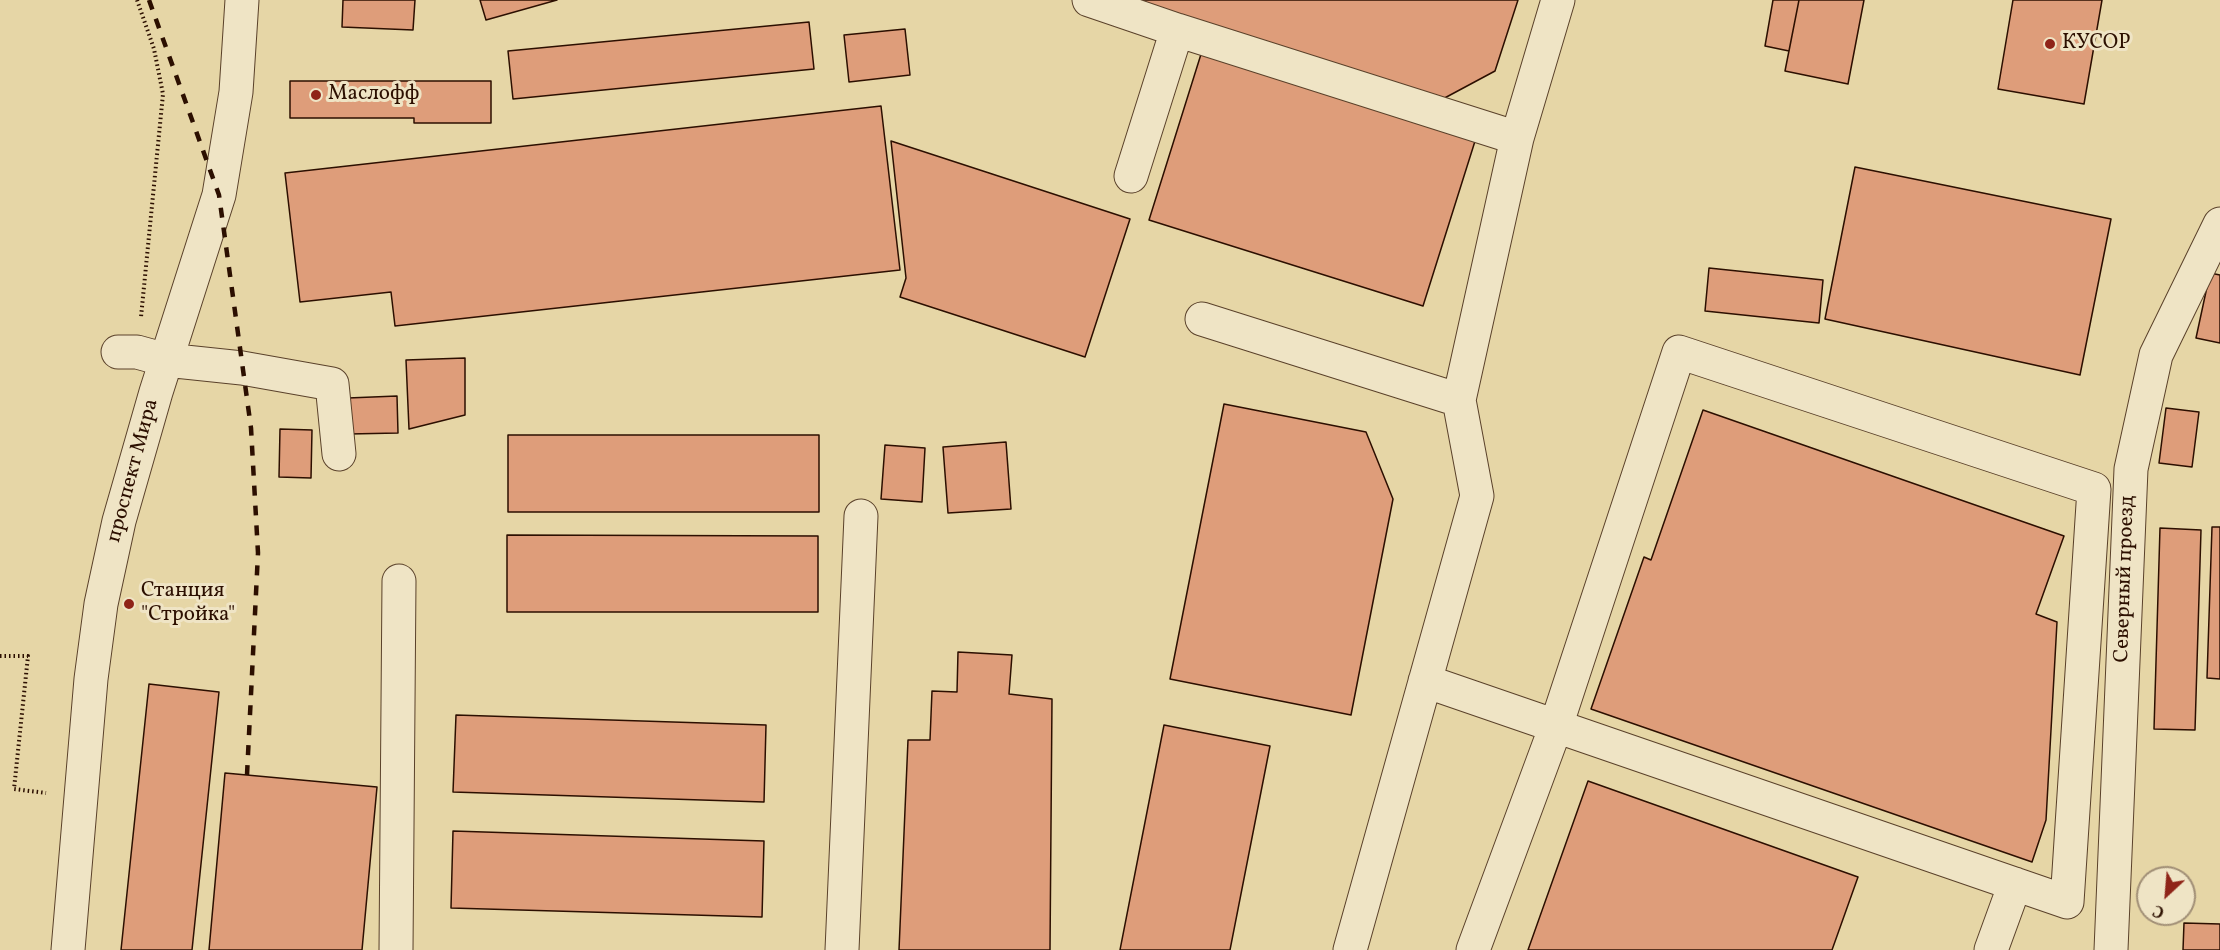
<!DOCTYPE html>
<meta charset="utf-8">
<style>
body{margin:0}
#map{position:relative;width:2220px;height:950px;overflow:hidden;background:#e6d6a6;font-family:Vollkorn,serif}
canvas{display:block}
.north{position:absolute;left:2136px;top:866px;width:60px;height:60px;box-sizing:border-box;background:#efe4c5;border:2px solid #a18f76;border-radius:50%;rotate:206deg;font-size:16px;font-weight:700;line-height:24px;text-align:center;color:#2c0f00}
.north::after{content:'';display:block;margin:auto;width:21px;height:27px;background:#8f2418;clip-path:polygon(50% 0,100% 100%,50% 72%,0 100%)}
</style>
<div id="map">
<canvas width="2220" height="950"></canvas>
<div class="north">С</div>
</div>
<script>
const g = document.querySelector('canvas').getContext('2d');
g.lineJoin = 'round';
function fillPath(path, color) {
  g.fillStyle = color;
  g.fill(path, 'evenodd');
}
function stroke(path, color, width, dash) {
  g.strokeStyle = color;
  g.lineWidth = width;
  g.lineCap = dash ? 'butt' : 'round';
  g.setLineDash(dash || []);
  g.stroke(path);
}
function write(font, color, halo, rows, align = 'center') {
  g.font = font + ' Vollkorn,serif';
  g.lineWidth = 6;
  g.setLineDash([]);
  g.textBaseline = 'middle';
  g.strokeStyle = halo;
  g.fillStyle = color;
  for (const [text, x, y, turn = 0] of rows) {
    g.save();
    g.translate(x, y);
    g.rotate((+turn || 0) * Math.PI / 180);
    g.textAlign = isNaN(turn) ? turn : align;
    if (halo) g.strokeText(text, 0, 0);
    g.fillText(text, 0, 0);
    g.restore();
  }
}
const building = new Path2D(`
 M343,0H415L413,30L342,27Z
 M480,0H557L486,20Z
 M1127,0H1518L1495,71L1439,101Z
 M1773,0H1799L1789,51L1765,46Z
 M1799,0H1864L1848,84L1785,71Z
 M2013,0H2102L2084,104L1998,89Z
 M809,22L814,69L513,99L508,51Z
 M905,29L910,75L849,82L844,35Z
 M1202,51L1476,138L1423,306L1149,220Z
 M290,81H491V123H414V118H290Z
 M881,106L900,270L395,326L391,292L300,302L285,173Z
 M891,141L1130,219L1085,357L900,297L906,278Z
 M1855,167L2111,219L2080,375L1825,319Z
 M1709,268L1823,280L1819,323L1705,311Z
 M2210,273L2220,275V343L2196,338Z
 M465,358V415L409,429L406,360Z
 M397,396L398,433L349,434L348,398Z
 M1224,404L1366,432L1393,499L1351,715L1170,679Z
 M2166,408L2199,412L2192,467L2159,463Z
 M1703,410L2064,536L2036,614L2057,622L2046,820L2032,862L1591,709L1644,557L1651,560Z
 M280,429L312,430L311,478L279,477Z
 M508,435H819V512H508Z
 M1006,442L1011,509L948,513L943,447Z
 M885,445L925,448L922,502L881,499Z
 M2212,527H2220V679L2207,678Z
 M2160,528L2201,530L2195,730L2154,729Z
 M507,535L818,536V612H507Z
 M958,652L1012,655L1009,694L1052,699L1050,950H899L908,740H930L932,691L957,692Z
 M149,684L219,692L192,950H121Z
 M456,715L766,725L764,802L453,792Z
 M1164,725L1270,746L1230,950H1120Z
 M225,773L377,787L362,950H209Z
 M1588,781L1858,877L1832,950H1528Z
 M453,831L764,841L762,917L451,908Z
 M2184,923L2220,924V950H2183Z`);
const path = new Path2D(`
 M137,0L154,49L163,94L141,317
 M0,656H28L14,789L46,793`);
const minor = new Path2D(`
 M1089,0L1177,30L1131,176
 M1177,30L1517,138
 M1202,319L1459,400
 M118,352H137L166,360L242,368L332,384L339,454
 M1425,681C1639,755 1853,828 2067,902L2094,489L1679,352L1556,726L1473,950
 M68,950L91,679L101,604L119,521L156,392L219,195L236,92L242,0
 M396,950L399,581
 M842,950L861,516
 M1350,950L1477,496L1459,400L1517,138L1558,0
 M1991,950L2015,884
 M2111,950L2131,469L2156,355L2220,224`);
const rail = new Path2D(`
 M149,0L219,195L251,428L258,553L247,775`);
const markers = [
 [2050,44,6,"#8f2418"],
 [316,95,6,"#8f2418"],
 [129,604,6,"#8f2418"]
];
const poiNames = [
 ["КУСОР",2062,44],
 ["Маслофф",328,95],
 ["Станция",141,592],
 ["\"Стройка\"",141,616]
];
const streetNames = [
 ["проспект Мира",134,471,-75],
 ["Северный проезд",2126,579,-88]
];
fillPath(building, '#de9d7a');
stroke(building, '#2c0f00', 1.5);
stroke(minor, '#5a412a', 35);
stroke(path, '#2c0f00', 4, [1.5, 3]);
stroke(minor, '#efe4c5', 33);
stroke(rail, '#2c0f00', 4.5, [10, 10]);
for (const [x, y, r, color] of markers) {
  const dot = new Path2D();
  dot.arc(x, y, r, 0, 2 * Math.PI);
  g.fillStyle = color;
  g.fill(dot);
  stroke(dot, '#efe4c5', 2);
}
write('21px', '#2c0f00', '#efe4c5', poiNames, 'left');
write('21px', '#2c0f00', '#efe4c5', streetNames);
</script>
